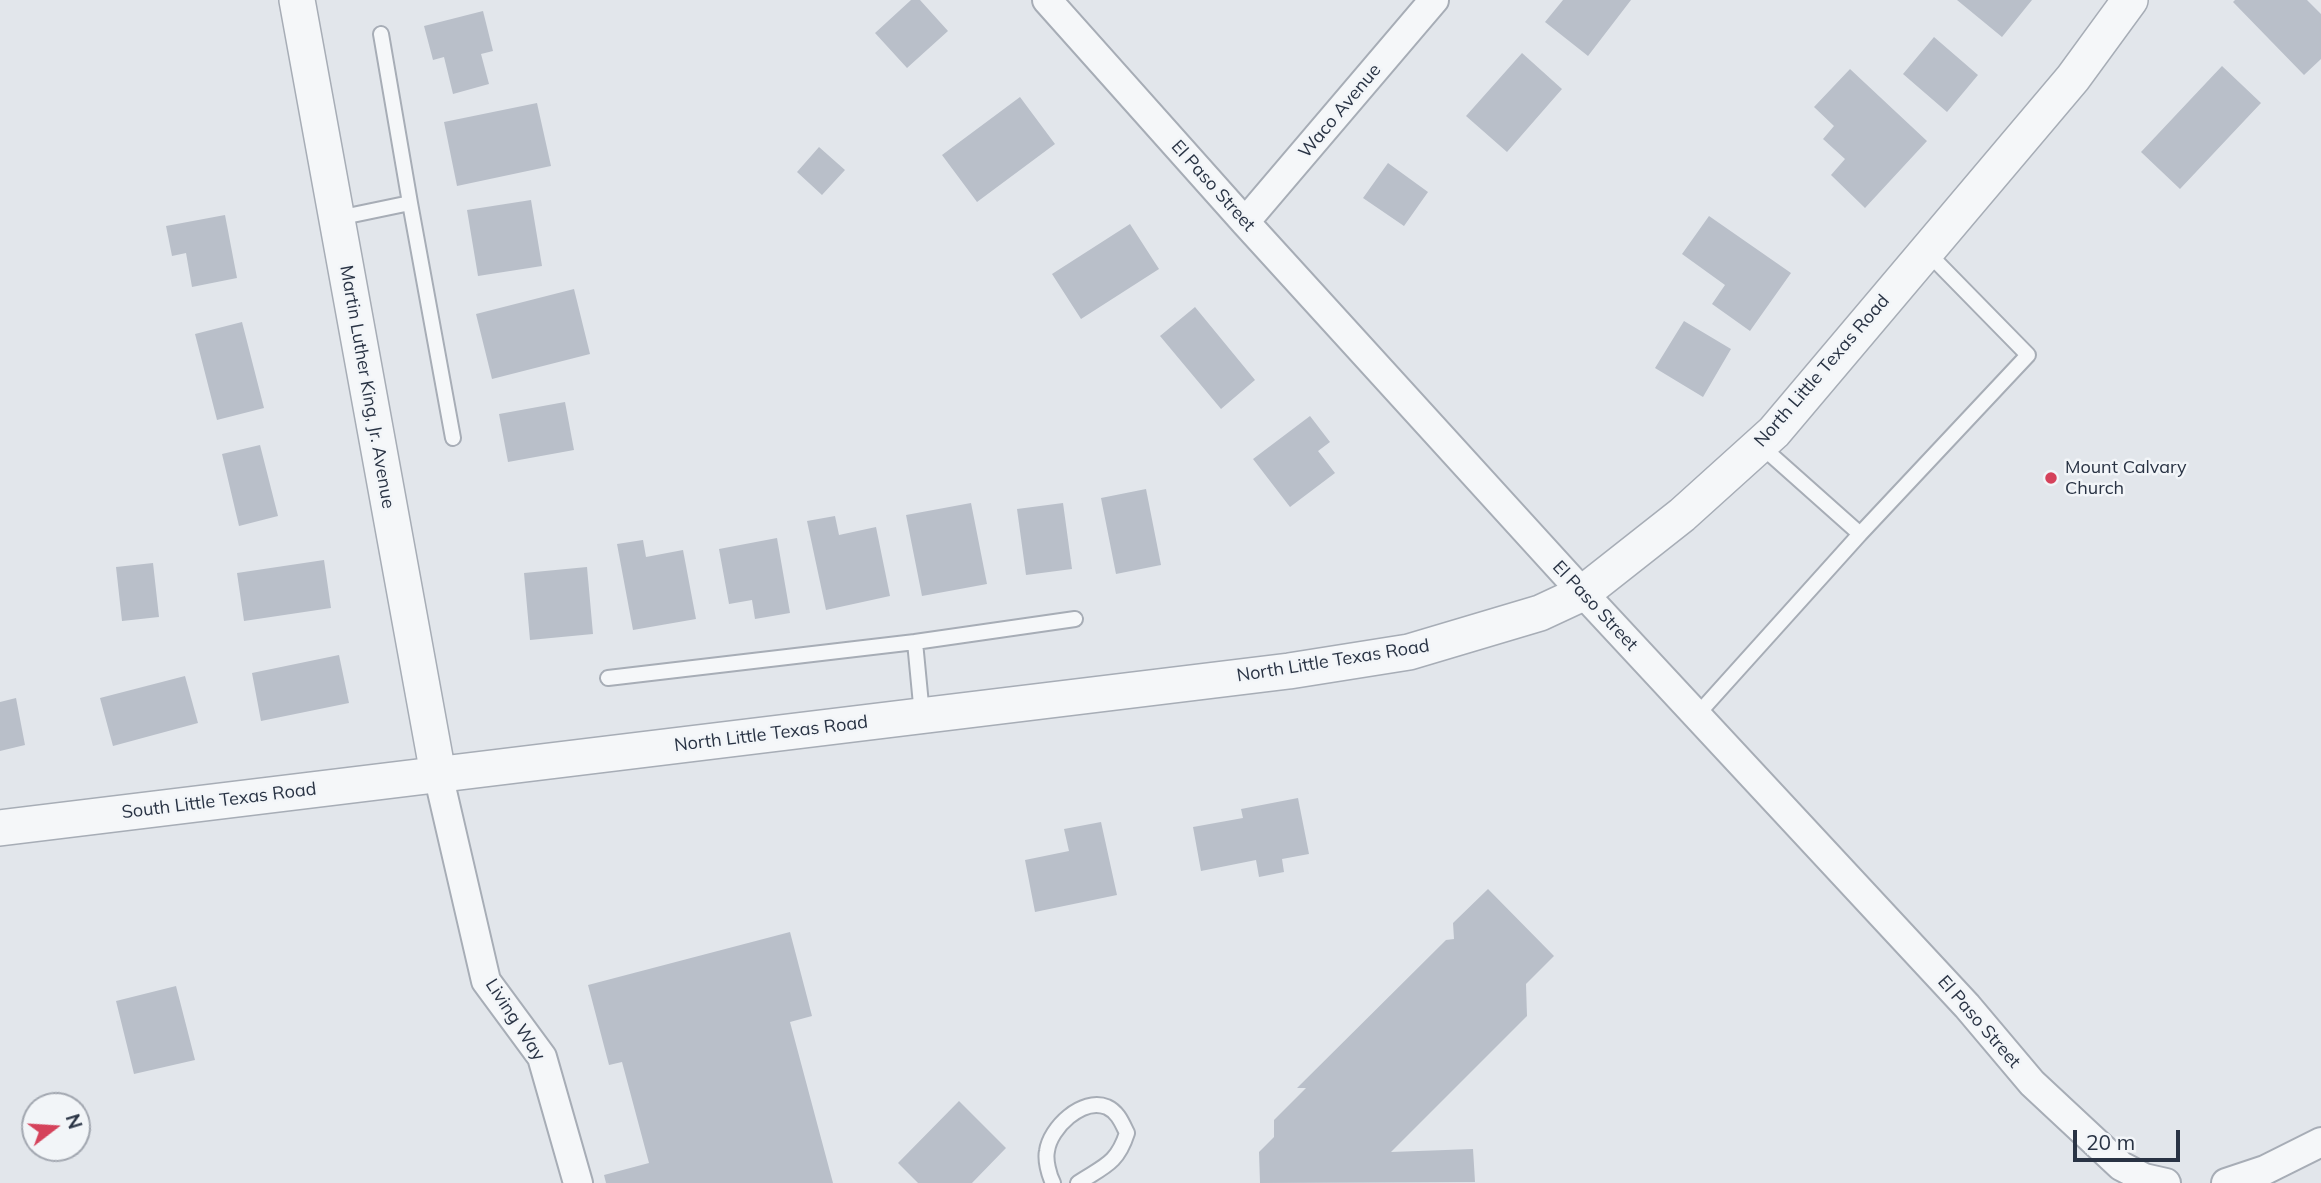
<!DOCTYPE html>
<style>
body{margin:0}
#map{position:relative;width:2321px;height:1183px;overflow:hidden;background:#e2e6eb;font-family:Mulish,sans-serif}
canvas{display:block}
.north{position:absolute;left:21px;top:1092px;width:70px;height:70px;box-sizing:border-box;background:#f2f5f8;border:2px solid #a2a7b0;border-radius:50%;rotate:73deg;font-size:19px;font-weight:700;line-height:28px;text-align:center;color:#293344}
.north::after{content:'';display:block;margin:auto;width:24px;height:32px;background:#d5425b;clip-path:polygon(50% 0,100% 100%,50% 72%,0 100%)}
.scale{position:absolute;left:2073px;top:1130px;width:107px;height:32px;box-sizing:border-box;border:4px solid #293344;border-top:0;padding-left:9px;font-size:21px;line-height:24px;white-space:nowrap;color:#293344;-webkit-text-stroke:5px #f2f5f8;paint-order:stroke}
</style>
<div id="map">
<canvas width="2321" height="1183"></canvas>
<div class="north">N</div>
<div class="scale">20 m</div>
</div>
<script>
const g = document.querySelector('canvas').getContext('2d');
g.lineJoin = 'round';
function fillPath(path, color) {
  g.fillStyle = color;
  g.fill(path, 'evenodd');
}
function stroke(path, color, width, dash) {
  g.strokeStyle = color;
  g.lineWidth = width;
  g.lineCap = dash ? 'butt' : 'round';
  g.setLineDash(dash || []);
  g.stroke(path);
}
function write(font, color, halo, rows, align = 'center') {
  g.font = font + ' Mulish,sans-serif';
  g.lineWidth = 5;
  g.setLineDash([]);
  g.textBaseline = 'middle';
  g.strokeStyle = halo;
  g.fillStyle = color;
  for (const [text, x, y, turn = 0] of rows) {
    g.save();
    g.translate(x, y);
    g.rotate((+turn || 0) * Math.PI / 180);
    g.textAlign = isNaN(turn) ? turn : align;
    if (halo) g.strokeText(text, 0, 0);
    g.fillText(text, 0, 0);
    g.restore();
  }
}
const building = new Path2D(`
 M911,0H920L948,31L907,68L875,33Z
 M1563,0H1631L1588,56L1545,22Z
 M1957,0H2032L2002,37Z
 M2235,0H2307L2321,14V59L2304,75L2233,2Z
 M483,11L493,51L481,54L489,84L453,94L444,57L433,60L424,26Z
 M1934,37L1978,75L1947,112L1903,74Z
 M1522,53L1562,89L1507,152L1466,116Z
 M2222,66L2261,103L2180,189L2141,152Z
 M1850,69L1927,141L1865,208L1831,175L1845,159L1823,139L1834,126L1814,107Z
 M1020,97L1055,144L977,202L942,155Z
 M537,103L551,166L457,186L444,122Z
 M819,147L845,170L822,195L797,172Z
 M1388,163L1428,192L1404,226L1363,198Z
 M531,200L542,266L478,276L467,210Z
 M225,215L237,278L192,287L186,253L172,256L166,226Z
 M1709,216L1791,273L1750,331L1712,304L1725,285L1682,254Z
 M1130,224L1159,269L1081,319L1052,274Z
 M574,289L590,354L492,379L476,314Z
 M1195,307L1255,380L1221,409L1160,336Z
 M1684,321L1731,349L1703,397L1655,368Z
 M242,322L264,408L217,420L195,334Z
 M565,402L574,450L508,462L499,414Z
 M1310,416L1330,442L1318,451L1335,473L1290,507L1253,459Z
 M260,445L278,516L239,526L222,454Z
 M1146,489L1161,565L1116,574L1101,498Z
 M971,503L987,584L922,596L906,515Z
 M1063,503L1072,569L1026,575L1017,509Z
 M835,516L839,535L876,527L890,596L826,610L807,521Z
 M777,538L790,613L755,619L752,600L729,604L719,549Z
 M643,540L646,557L683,550L696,619L633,630L617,544Z
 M324,560L331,608L244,621L237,573Z
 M153,563L159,617L122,621L116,567Z
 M587,567L593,634L530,640L524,573Z
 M339,655L349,703L261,721L252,673Z
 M185,676L198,723L113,746L100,698Z
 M16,698L25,745L0,751V702Z
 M1298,798L1309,854L1282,859L1284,872L1259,877L1256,860L1201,871L1193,827L1243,818L1241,809Z
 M1101,822L1117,895L1035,912L1025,860L1069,851L1064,829Z
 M1488,889L1554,956L1526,984L1527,1016L1391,1152L1473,1149L1475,1182L1260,1183L1259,1152L1274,1137V1120L1306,1088H1297L1446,940L1454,939L1453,923Z
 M790,932L812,1016L790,1022L833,1183H606L604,1175L649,1163L622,1062L609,1065L588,985Z
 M176,986L195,1060L134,1074L116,1001Z
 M959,1101L1006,1148L972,1183H918L898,1163Z`);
const service = new Path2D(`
 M381,34L410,203
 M338,218L410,203L453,438
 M1760,445L1860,534L2028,355L1927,252
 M915,642L1075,619
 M608,678L915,642L922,715
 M1697,715L1860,534
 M1053,1183C1049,1175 1045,1160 1047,1151C1050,1128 1082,1097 1107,1107C1118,1112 1122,1123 1127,1133C1117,1164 1104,1166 1078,1183`);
const minor = new Path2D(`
 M1047,0L1245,222L1583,593L1967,1006L2032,1083L2121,1166L2144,1178L2166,1183
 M1245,222L1434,0
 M438,774L486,981L542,1057L578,1183
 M2226,1183L2265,1170L2321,1142`);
const tertiary = new Path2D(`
 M297,0L438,774
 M0,828L1289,671L1409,652L1540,613L1583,593L1682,515L1774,432L2073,78L2130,0`);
const markers = [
 [2051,478,7,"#d5425b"]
];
const streetNames = [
 ["Waco Avenue",1340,111,-50],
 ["El Paso Street",1213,186,48],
 ["North Little Texas Road",1822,371,-49],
 ["Martin Luther King, Jr. Avenue",367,387,80],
 ["El Paso Street",1595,606,47],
 ["North Little Texas Road",1333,661,-9],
 ["North Little Texas Road",771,734,-7],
 ["South Little Texas Road",219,801,-7],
 ["Living Way",515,1020,57],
 ["El Paso Street",1979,1022,49]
];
const poiNames = [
 ["Mount Calvary",2065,468],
 ["Church",2065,489]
];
fillPath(building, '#b9bfc9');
stroke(service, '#a7adb6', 18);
stroke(minor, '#a7adb6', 32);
stroke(tertiary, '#a7adb6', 38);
stroke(service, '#f5f7f9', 14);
stroke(minor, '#f5f7f9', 28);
stroke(tertiary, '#f5f7f9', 35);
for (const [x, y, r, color] of markers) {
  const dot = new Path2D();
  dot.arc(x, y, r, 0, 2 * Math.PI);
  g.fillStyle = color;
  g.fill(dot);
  stroke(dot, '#f2f5f8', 2.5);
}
write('18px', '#293344', '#f2f5f8', streetNames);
write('18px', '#293344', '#f2f5f8', poiNames, 'left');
</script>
